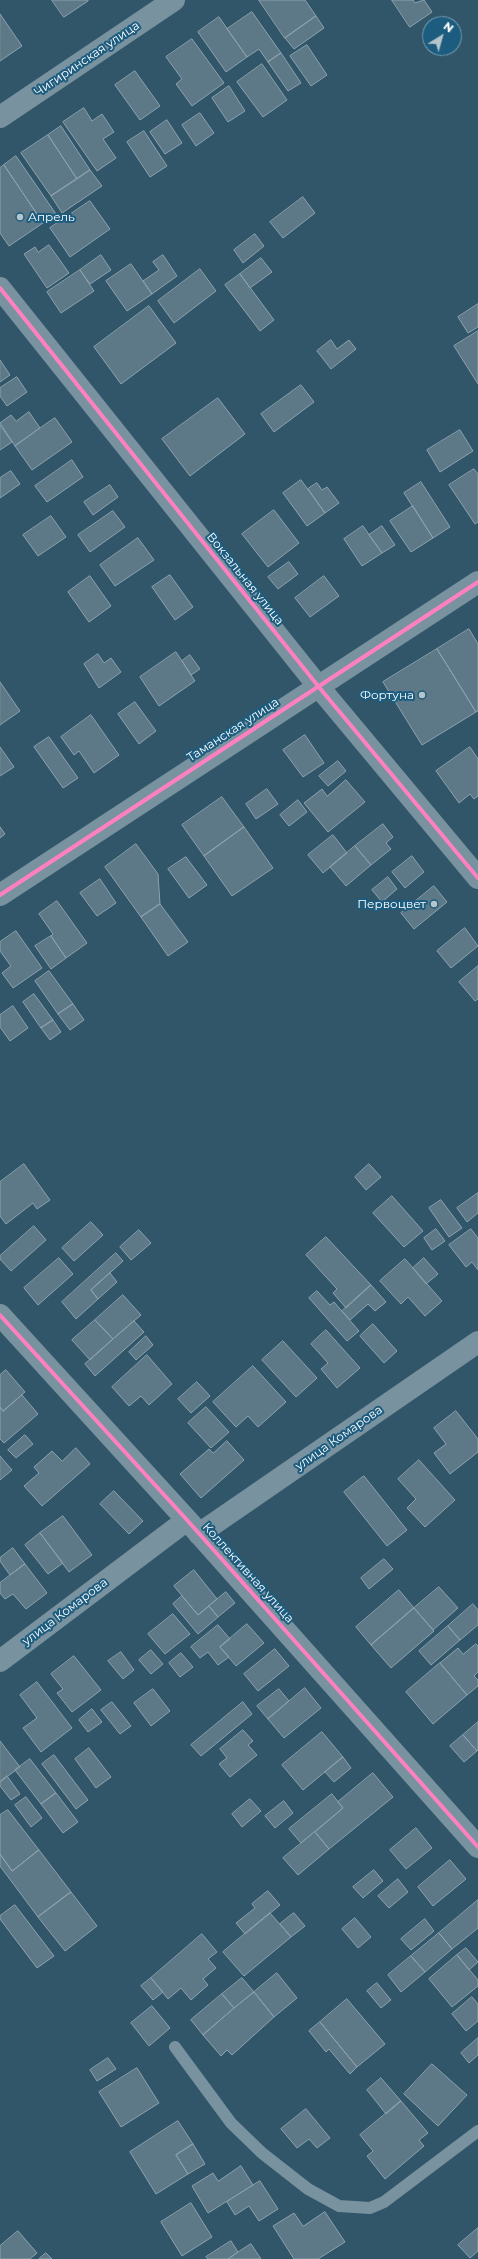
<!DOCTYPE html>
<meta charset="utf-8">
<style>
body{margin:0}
#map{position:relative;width:478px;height:2259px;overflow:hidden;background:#325669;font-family:Montserrat,sans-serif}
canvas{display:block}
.north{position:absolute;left:422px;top:16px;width:40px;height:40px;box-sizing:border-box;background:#1c5c7f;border:1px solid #779db2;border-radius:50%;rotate:37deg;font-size:11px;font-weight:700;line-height:16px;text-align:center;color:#fff}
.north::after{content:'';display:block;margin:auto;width:14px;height:18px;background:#b7c4ca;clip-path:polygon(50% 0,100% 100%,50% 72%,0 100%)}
</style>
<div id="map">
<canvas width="478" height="2259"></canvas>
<div class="north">N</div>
</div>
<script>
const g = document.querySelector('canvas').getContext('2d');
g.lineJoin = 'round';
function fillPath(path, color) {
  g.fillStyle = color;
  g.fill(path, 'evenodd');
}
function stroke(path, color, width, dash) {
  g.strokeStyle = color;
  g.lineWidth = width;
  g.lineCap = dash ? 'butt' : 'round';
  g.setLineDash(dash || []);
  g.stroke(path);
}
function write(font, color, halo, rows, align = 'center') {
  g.font = font + ' Montserrat,sans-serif';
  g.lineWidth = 4;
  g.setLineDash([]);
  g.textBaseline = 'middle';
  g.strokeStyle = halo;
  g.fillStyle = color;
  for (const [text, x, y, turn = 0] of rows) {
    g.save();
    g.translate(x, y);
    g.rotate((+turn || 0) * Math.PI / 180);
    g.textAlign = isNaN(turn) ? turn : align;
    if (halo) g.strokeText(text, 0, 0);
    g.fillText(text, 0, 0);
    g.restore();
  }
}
const building = new Path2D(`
 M52,0H88V1L64,17Z
 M259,0H305L316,16L285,38Z
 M392,0H413L415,3L424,0L432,12L410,27Z
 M252,12L281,53L268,62L259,49L247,57L227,29Z
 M0,14L22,46L0,61Z
 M316,16L324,28L294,49L285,38Z
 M219,17L247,57L226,72L198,32Z
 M192,39L224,83L192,106L176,84L182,79L166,57Z
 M307,45L327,75L311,86L290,56Z
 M281,53L301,83L288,91L268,62Z
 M262,64L287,100L263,117L237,82Z
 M135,71L160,106L140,120L115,85Z
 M229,86L245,111L228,122L212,98Z
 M84,108L92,121L102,114L114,132L103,139L116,158L97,171L63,122Z
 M200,113L214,133L196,146L182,125Z
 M167,120L182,143L165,154L150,132Z
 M61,126L90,170L77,179L48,135Z
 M144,131L167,166L150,177L127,142Z
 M48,135L77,179L51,196L21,153Z
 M16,156L56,214L43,223L4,165Z
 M4,165L43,223L9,246L0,233V168Z
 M90,170L102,186L62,213L51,196Z
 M303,197L315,213L283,238L270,222Z
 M90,201L110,229L70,257L50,228Z
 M255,234L264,246L243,263L234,250Z
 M49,245L69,273L47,288L24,254L35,247L38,252Z
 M101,255L111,270L90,284L80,270Z
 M163,255L177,276L152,294L143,281L159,270L153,262Z
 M261,258L272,272L250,288L240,274Z
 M131,264L152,294L127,311L106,281Z
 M200,269L216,291L174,323L158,301Z
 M80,270L94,291L61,313L47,292Z
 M240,274L274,320L260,331L225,285Z
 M478,304V327L468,333L458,317Z
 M149,306L176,343L121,384L94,347Z
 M478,331V384L454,346Z
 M331,340L337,349L349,340L356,349L331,369L317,351Z
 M0,360L10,375L0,382Z
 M17,377L27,392L7,406L0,396V388Z
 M301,385L314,402L274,432L261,414Z
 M218,398L245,434L190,476L162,439Z
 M29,412L40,428L15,446L0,423L11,415L16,421Z
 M55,418L72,442L32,470L15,446Z
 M0,425L12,442L0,450Z
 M460,430L473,451L440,472L427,450Z
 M72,460L83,477L47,502L35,486Z
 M474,469L478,474V522L475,524L449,485Z
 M11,471L20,484L0,498V478Z
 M301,480L325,513L307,526L283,493Z
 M421,482L450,527L433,538L404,493Z
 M317,483L322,490L327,487L339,503L325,513L308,489Z
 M110,485L118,497L93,515L84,502Z
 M413,506L433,538L411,552L390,521Z
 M274,510L299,543L268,567L242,534Z
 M113,511L125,527L90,552L78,535Z
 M51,516L66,537L38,556L23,535Z
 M363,526L382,553L362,566L344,539Z
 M382,526L395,545L382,553L369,535Z
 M138,538L154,560L115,586L100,565Z
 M289,562L298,574L278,589L268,577Z
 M170,575L193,607L175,620L152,587Z
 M90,576L111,606L89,622L68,592Z
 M324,576L339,596L310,617L295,598Z
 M469,629L478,644V711L476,712L437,649Z
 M437,649L476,712L422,745L383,682Z
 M176,652L195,681L159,706L140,677Z
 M98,654L104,663L111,658L121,672L99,688L84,664Z
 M190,655L200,669L191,675L182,661Z
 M0,682L20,711L0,725Z
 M135,702L156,731L139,744L118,714Z
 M91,715L119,755L94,773L79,751L74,755L61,737Z
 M305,735L324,763L303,777L283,750Z
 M49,737L78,778L63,788L34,747Z
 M0,747L14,767L0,776Z
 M470,747L478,759V796L474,799L470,794L459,803L436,771Z
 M338,761L346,771L328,786L319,776Z
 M346,780L365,802L328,832L304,803L322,789L327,796Z
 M267,789L278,804L256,819L246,804Z
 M222,797L244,827L204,856L182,825Z
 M298,800L307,812L289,826L280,815Z
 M383,824L393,837L386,843L391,849L371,865L355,846Z
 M0,827L5,834L0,838Z
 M244,827L273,868L232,896L204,856Z
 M333,835L347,853L323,873L308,855Z
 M136,844L158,874L160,904L141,917L105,867Z
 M355,846L371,865L346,886L330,867Z
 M412,856L424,872L405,888L392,872Z
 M186,857L207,885L189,898L168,869Z
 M388,877L397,889L382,902L372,890Z
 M100,879L116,903L97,916L80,893Z
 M434,886L447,902L414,929L401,913Z
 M57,901L87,943L66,958L51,936L53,934L39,914Z
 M160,904L188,942L168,956L141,917Z
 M465,928L478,946L451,968L437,951Z
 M16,931L42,968L13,988L2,973L11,966L0,951V942Z
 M51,936L66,958L51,969L35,946Z
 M478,966V999L475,1001L459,982Z
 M49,971L73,1004L58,1014L35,981Z
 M34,994L53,1020L41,1028L23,1002Z
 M73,1004L84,1020L70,1030L58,1014Z
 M13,1006L28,1028L10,1041L0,1027V1015Z
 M53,1020L61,1032L50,1040L41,1028Z
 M24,1164L50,1200L37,1209L33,1203L6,1224L0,1216V1182Z
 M369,1164L381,1177L366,1190L355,1177Z
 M478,1193V1213L467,1222L457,1208Z
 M392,1196L423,1231L404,1247L373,1213Z
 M441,1200L462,1228L449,1237L429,1208Z
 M91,1222L103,1235L74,1261L62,1248Z
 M34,1226L46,1240L11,1271L0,1259V1256Z
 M436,1229L445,1241L432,1250L424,1238Z
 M471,1229L478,1238V1270L472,1262L466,1267L449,1245Z
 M139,1230L151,1243L131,1260L120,1247Z
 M326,1237L371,1285L346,1308L333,1293L337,1289L306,1255Z
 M116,1253L123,1261L91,1290L98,1299L76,1319L62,1302Z
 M59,1258L73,1274L38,1305L24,1288Z
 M424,1258L438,1274L426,1284L413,1268Z
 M405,1259L442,1301L425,1316L408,1297L401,1304L380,1281Z
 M110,1273L117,1282L98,1299L91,1290Z
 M371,1285L386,1302L375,1311L368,1304L350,1320L342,1311Z
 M317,1291L330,1305L334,1302L359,1331L347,1341L309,1298Z
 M123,1295L141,1315L113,1339L95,1320Z
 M95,1320L113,1339L90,1360L72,1340Z
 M134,1321L144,1332L95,1376L85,1364Z
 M373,1324L397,1351L384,1363L360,1336Z
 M326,1330L360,1368L337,1388L321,1369L328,1363L311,1344Z
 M146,1336L153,1345L136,1360L129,1352Z
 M283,1341L317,1378L296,1397L262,1360Z
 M147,1355L172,1384L149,1405L141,1396L129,1406L112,1387Z
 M253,1366L286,1402L258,1427L248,1416L236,1427L213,1402Z
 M6,1370L25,1392L3,1411L0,1407V1375Z
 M197,1382L210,1396L191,1413L178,1399Z
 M22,1395L38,1414L4,1443L0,1439V1407L3,1411Z
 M206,1407L229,1432L211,1448L188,1423Z
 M456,1411L478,1439V1452L450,1474L434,1453L446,1444L434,1428Z
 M25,1435L33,1444L16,1458L8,1450Z
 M227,1441L244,1460L201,1498L180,1474L209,1449L213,1453Z
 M76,1448L90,1464L42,1506L24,1486L39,1473L34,1467L52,1451L62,1461Z
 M0,1456L12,1470L0,1480Z
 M419,1460L455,1500L425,1527L407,1508L416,1499L398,1479Z
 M364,1476L407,1530L387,1546L344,1492Z
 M114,1491L143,1521L129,1534L100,1504Z
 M63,1516L92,1555L69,1572L40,1533Z
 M40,1533L63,1563L48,1574L25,1545Z
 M13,1548L25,1564L10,1575L0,1561V1558Z
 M384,1559L393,1569L369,1589L361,1578Z
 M25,1564L47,1593L26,1609L13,1594L5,1599L0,1593V1583Z
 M194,1570L217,1599L198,1615L174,1586Z
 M439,1587L458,1608L433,1630L414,1608Z
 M399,1590L414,1608L371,1645L356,1627Z
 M226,1592L235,1603L218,1617L209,1606Z
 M182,1596L198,1615L209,1606L218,1617L198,1634L173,1604Z
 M473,1604L478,1610V1625L460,1640L448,1626Z
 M414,1608L434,1631L391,1668L371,1645Z
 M173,1614L190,1634L165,1654L148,1634Z
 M247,1624L264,1643L236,1666L220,1647Z
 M218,1625L230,1639L220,1647L229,1657L218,1665L208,1652L200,1658L191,1647Z
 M448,1626L460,1640L431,1665L419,1651Z
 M476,1644L478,1646V1672L474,1676L478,1680V1686L467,1695L440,1663L458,1648L463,1654Z
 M275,1649L289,1666L258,1691L244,1674Z
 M151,1650L163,1664L151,1674L139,1660Z
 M121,1652L134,1670L123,1679L108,1661Z
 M181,1653L193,1667L180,1677L169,1663Z
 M74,1656L101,1690L72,1712L57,1693L63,1689L51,1674Z
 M440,1663L467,1695L433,1724L406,1692Z
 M37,1682L72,1728L41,1752L23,1728L37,1718L20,1695Z
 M305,1688L321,1708L284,1738L268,1719Z
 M153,1689L170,1711L151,1726L134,1703Z
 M279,1689L289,1701L268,1719L257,1706Z
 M112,1702L131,1726L120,1734L101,1710Z
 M243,1702L252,1714L201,1756L191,1745Z
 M92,1709L102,1722L88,1732L79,1720Z
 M478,1722V1750L477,1751L463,1735Z
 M243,1730L253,1741L248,1745L257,1755L230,1777L219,1764L227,1758L220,1749Z
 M322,1732L343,1757L303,1790L282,1765Z
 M463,1735L477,1751L464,1762L450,1746Z
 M0,1741L20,1767L0,1782Z
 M89,1748L111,1777L96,1788L75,1759Z
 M54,1755L88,1800L76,1809L42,1764Z
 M343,1757L351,1768L334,1782L325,1772Z
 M30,1759L56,1793L41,1804L15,1770Z
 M373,1773L393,1797L329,1849L315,1832L343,1808L338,1802Z
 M7,1776L20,1794L11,1800L0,1786V1782Z
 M56,1793L78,1822L63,1833L41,1804Z
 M332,1794L343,1808L301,1843L289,1829Z
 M26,1797L42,1818L31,1827L15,1805Z
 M250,1799L261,1811L242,1827L232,1814Z
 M284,1801L293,1813L275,1828L265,1816Z
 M8,1810L39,1850L12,1871L0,1854V1815Z
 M416,1828L432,1848L406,1869L390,1850Z
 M315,1832L329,1849L298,1875L283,1858Z
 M39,1850L71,1892L38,1917L0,1866V1854L12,1871Z
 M450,1860L466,1879L433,1906L418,1887Z
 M374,1870L383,1881L363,1898L353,1887Z
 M398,1879L408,1892L389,1908L378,1896Z
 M268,1891L280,1905L245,1934L236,1923L255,1908L252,1904Z
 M71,1892L97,1926L65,1951L38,1917Z
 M478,1900V1928L452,1949L439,1933Z
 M15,1905L54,1956L37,1968L0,1919V1916Z
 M270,1913L291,1937L244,1976L223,1952Z
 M294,1913L305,1926L291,1937L280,1924Z
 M355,1918L371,1937L358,1948L342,1929Z
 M425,1919L434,1931L411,1950L401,1939Z
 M439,1933L452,1949L425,1972L411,1956Z
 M202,1934L217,1952L208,1959L216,1968L203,1979L208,1985L191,2000L181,1988L168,1999L151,1978Z
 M466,1948L478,1962L469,1970L457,1955Z
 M457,1955L478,1980V1986L452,2007L429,1979Z
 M411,1956L425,1972L401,1992L388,1975Z
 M277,1973L297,1998L274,2017L254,1992Z
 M151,1978L163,1992L153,2000L141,1986Z
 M242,1978L254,1992L234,2008L222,1994Z
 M377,1983L391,2000L381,2008L367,1991Z
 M254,1992L274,2017L232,2055L227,2050L221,2056L203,2035Z
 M222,1994L234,2008L203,2035L191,2020Z
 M472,1997L478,2004V2021L466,2031L452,2014Z
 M347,1999L385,2044L357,2067L320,2022Z
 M152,2006L170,2028L149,2046L131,2023Z
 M320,2022L357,2067L350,2074L329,2049L326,2052L309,2031Z
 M478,2038V2055L469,2063L461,2053Z
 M108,2058L116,2069L97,2081L90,2070Z
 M432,2064L467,2095L438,2126L404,2094Z
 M137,2068L159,2103L121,2127L99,2092Z
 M381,2078L401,2101L386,2114L367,2090Z
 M401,2101L428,2133L419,2140L424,2146L385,2179L367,2156L373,2151L360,2135Z
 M306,2109L330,2138L317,2148L309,2139L297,2148L281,2129Z
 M178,2121L193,2144L176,2155L188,2174L156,2194L130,2152Z
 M193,2144L205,2164L188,2174L176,2155Z
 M241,2166L253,2185L208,2213L192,2186L213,2173L218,2181Z
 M260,2181L278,2209L259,2221L249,2206L235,2215L227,2202Z
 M191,2203L212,2237L182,2256L161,2222Z
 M325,2212L345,2242L318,2259H294L273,2226L294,2213L303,2226Z
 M478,2228V2251L470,2258L458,2245Z
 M18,2231L37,2253L30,2259H0V2246Z
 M231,2241L238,2252L228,2259H208L206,2257Z
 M251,2244L261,2259H228L238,2252Z
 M46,2253L52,2259H39Z`);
const service = new Path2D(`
 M175,2047L231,2123L262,2153L308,2189L339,2206L370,2208L384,2202L478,2131`);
const minor = new Path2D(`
 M0,117L174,0
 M0,288L318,686L478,878
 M0,1315L187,1520L478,1847
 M199,1534L478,1342
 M0,1661L187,1520`);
const tertiary = new Path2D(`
 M0,895L478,582`);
const cycleway = new Path2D(`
 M0,288L318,686L478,878
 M0,895L478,582
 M0,1315L187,1520L478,1847`);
const markers = [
 [20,217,4,"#b7c4ca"],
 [422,695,4,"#b7c4ca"],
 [434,904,4,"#b7c4ca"]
];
const streetNames = [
 ["Чигиринская улица",87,59,-34],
 ["Вокзальная улица",245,579,51],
 ["Таманская улица",233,730,-33],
 ["улица Комарова",339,1438,-35],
 ["Коллективная улица",248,1573,48],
 ["улица Комарова",65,1612,-37]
];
const poiNames = [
 ["Апрель",28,217,"left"],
 ["Фортуна",414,695],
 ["Первоцвет",426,904]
];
fillPath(building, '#5d7886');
stroke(building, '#8ca2ae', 1);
stroke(service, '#78929f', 12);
stroke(minor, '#78929f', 22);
stroke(tertiary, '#78929f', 22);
stroke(cycleway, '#ff80c0', 4);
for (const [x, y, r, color] of markers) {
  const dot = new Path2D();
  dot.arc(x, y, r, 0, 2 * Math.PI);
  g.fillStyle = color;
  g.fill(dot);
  stroke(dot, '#1c5c7f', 1.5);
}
write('12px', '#fff', '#1c5c7f', streetNames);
write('12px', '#fff', '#1c5c7f', poiNames, 'right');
</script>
